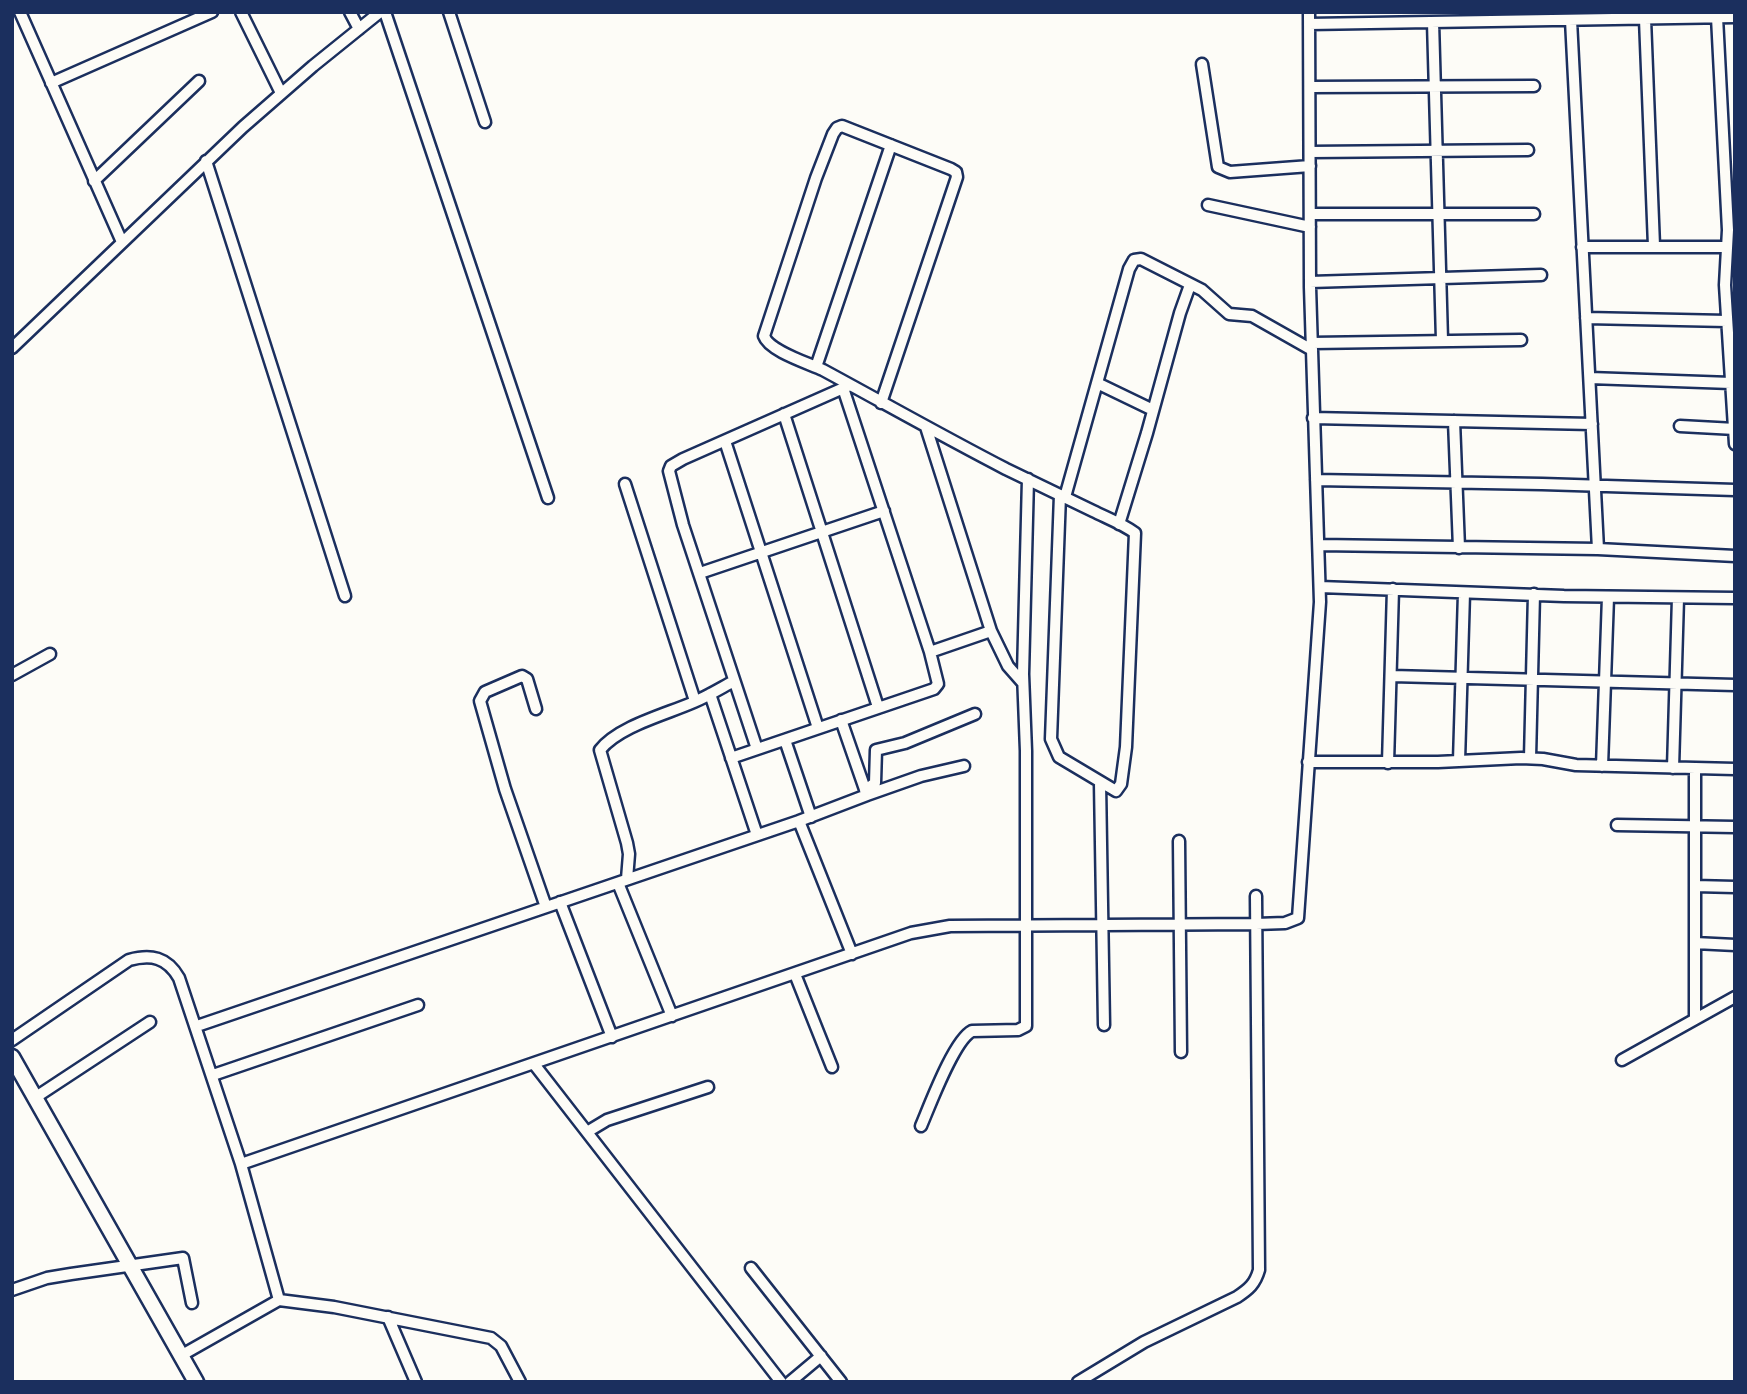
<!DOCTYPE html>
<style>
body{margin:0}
#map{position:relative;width:1747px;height:1394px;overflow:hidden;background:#fdfcf7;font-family:Dekko,sans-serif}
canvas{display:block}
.frame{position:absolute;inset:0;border:14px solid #1b2f5e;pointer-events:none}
</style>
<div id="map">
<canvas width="1747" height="1394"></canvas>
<div class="frame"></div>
</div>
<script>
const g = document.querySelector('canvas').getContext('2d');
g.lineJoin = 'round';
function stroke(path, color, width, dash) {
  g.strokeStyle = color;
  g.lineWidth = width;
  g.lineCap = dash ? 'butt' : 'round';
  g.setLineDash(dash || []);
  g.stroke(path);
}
const street = new Path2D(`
 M20,12L122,242
 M241,12L281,93
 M350,12L359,29
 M385,12L548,498
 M449,12L485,122
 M1717,17L1728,230L1725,285L1735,444
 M1645,19L1654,246
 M1571,20L1598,549
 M1433,22L1442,340
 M1309,24L1735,17
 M1202,64L1218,167L1230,172L1310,166
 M51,83L212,12
 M1310,87L1534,86
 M1310,152L1528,150
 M206,161L345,596
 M94,181L199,81
 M1208,205L1310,227
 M1310,214H1534
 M1582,247H1727
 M1310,282L1541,275
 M1586,318L1727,321
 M1312,343L1521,340
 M12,348L243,127L313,66L380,12
 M816,367L891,145
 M1590,378L1731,383
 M1097,383L1153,410
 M881,403L957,177L956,172L951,169L842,126L837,128L833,134L816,178L764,336C769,351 808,363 823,370C884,403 944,437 1006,469C1035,483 1064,497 1093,511C1107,518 1123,524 1135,533L1126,747L1121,784L1116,791L1059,757L1051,739L1060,495
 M784,414L878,707
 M1313,418L1592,424
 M1454,421L1459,548
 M1680,426L1735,429
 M926,427L991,631L930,652
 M725,441L818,728
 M1316,480L1542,484L1735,490
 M625,484L695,701
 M1065,497L1129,269L1134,260L1141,259L1202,290L1229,314L1252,316L1312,350
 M1119,524L1147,433L1180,313L1190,285
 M1319,545L1598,549L1735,556
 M700,573L884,511
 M1320,587L1564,596L1735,598
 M991,631L1008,666L1023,683
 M12,675L50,654
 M1392,676L1735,685
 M710,694L757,835
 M536,709L527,679L522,676L485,692L480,701L505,789L546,907
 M785,740L811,817
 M757,749L683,525L669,471L671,466L683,459L848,386
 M731,758L934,689L938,684L930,652L843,388
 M1530,758L1534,594
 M1459,761L1464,593
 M1308,762H1438L1521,758L1543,759L1576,765L1735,769
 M1388,763L1393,589
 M1602,766L1608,597
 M1673,768L1678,598
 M1695,768V1019
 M1100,783L1104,1025
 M865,790L875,783L876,750L905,743L975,714
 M867,795L921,776L964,766
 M799,821L852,954
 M1617,825L1735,827
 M1179,841L1181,1052
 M627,879L629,854L627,843L600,750C619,726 667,714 694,702C708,696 721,688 734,681
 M618,883L672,1016
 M1695,886L1735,887
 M560,902L612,1037
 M1695,943L1735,945
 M795,974L832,1067
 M197,1026L799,821L867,795L841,720
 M12,1040L129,960C151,954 167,957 179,978L241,1164L279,1300L182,1355
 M1622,1060L1735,997
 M534,1064L781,1382
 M213,1075L418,1005
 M36,1097L150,1022
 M921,1126C930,1105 954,1040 972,1031L1018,1030L1026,1026V751L1023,674L1028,479
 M587,1132L607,1120L708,1087
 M241,1164L911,933L950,926L1256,924L1285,923L1298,918L1320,602L1310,287L1309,12
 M751,1268L841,1382
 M12,1290L47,1278L71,1274L183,1258L192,1303
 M279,1300L334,1307L491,1338L501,1346L520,1382
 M388,1317L416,1382
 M790,1382L821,1356
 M1078,1382L1144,1342L1237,1297C1249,1289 1255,1284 1259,1270L1256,896`);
const secondary = new Path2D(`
 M12,1057L196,1382`);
stroke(street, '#1b2f5e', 15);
stroke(secondary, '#1b2f5e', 19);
stroke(street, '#fdfcf7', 10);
stroke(secondary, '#fdfcf7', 14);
</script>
